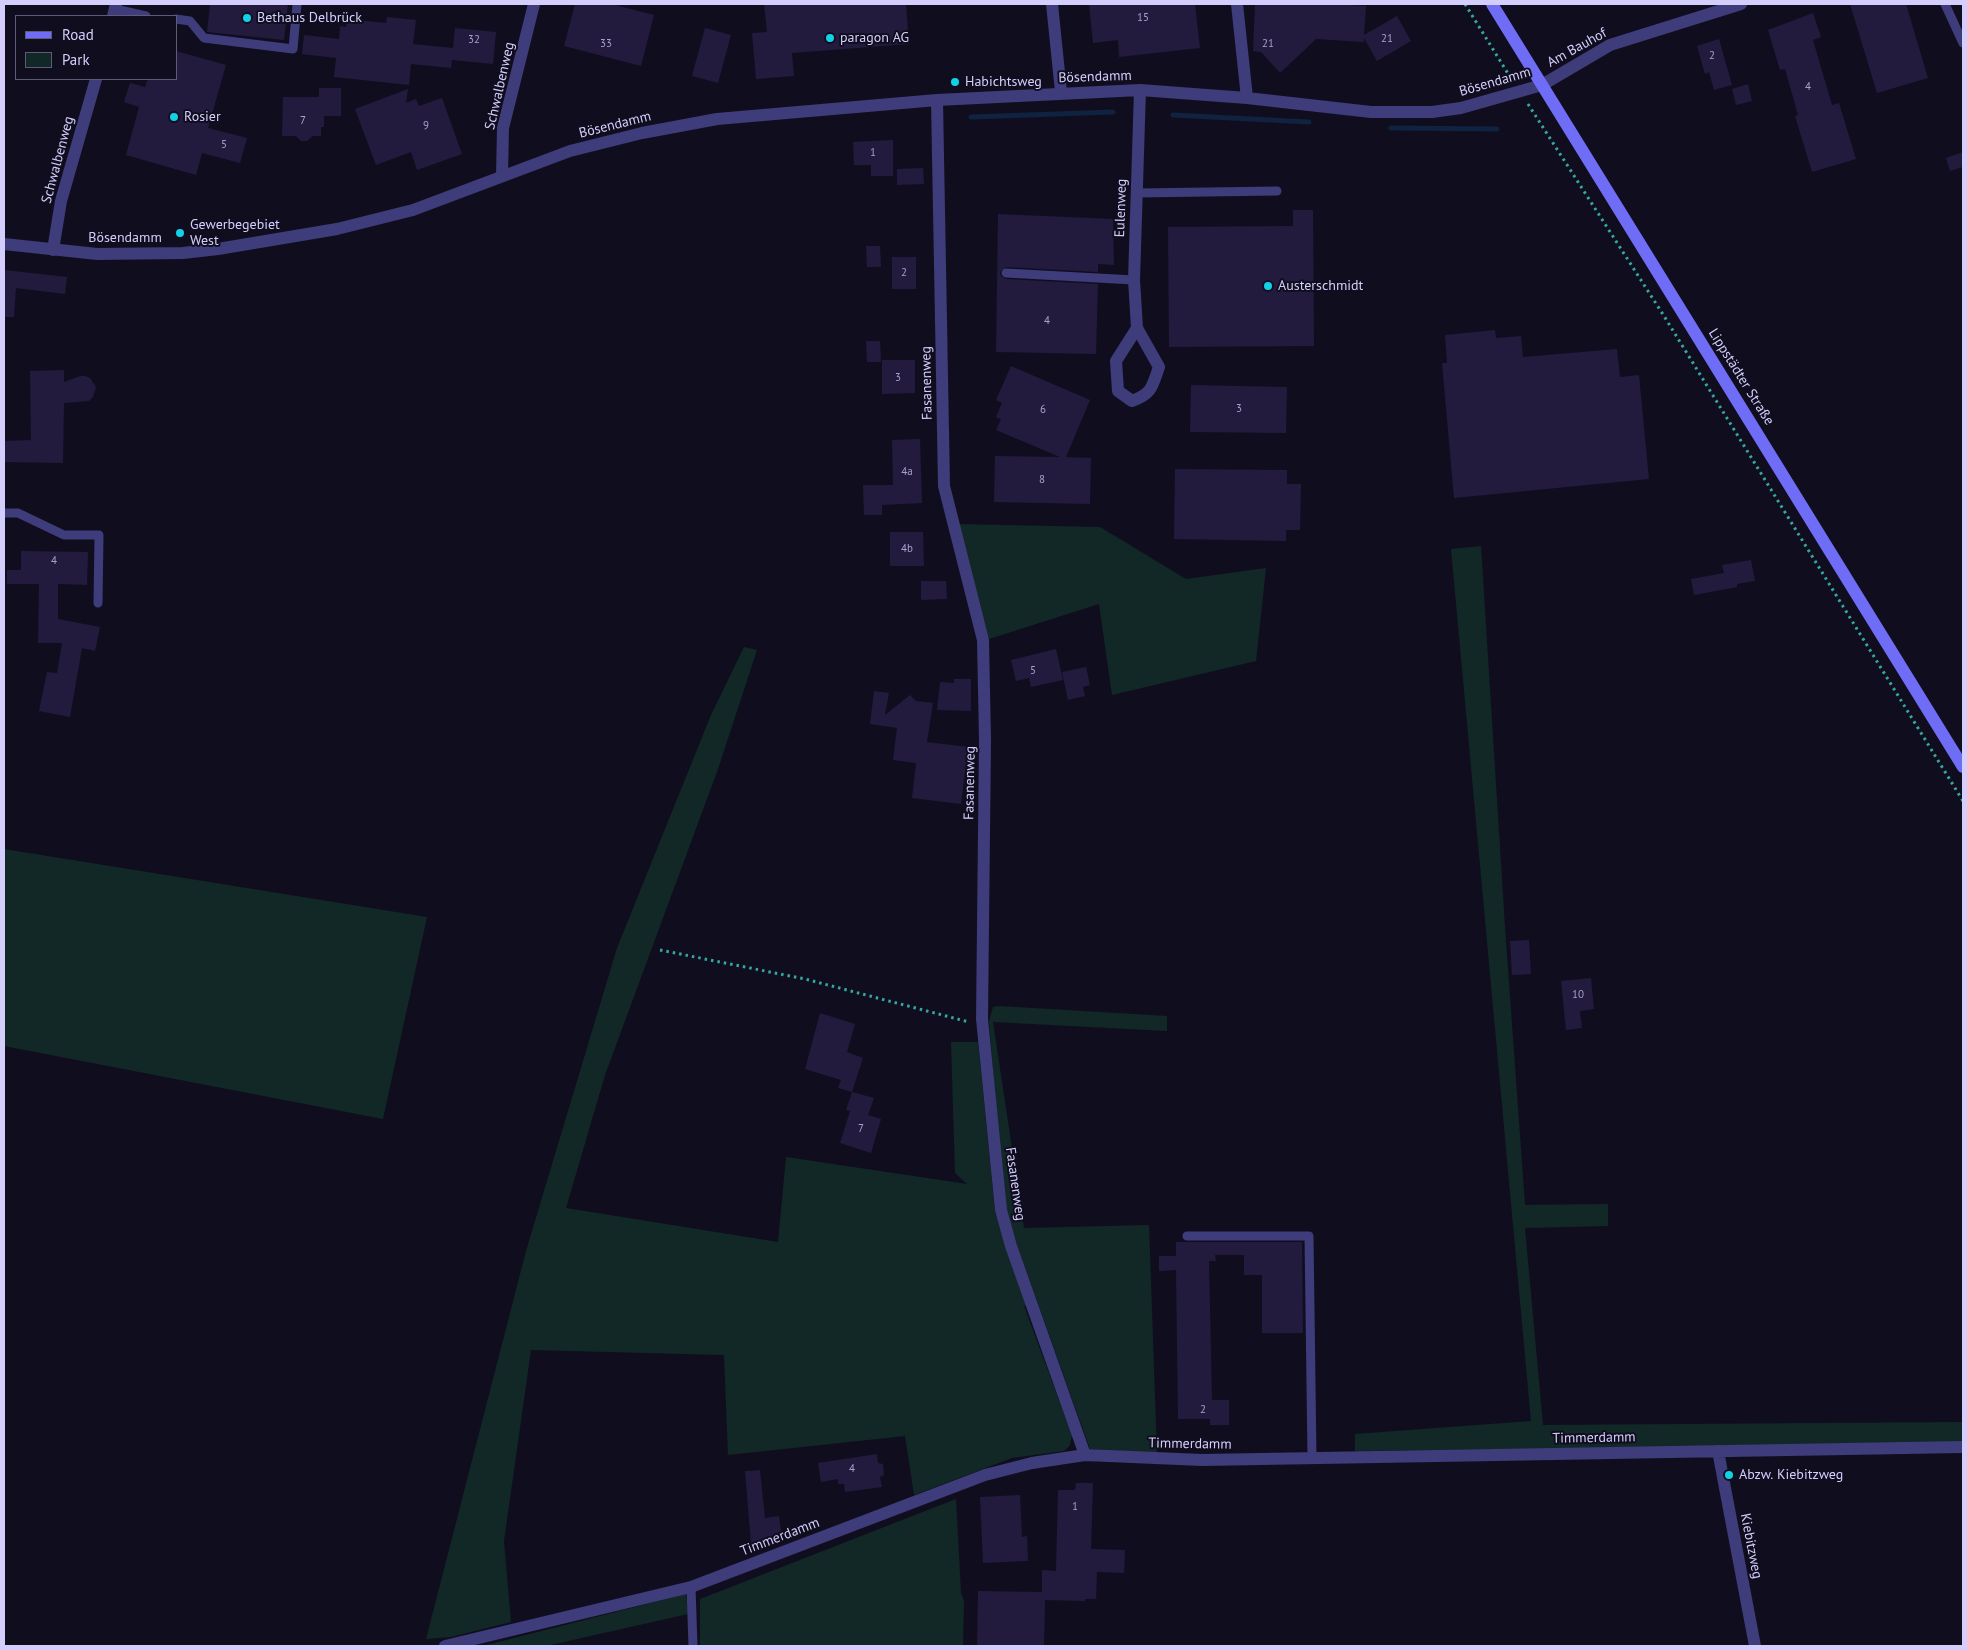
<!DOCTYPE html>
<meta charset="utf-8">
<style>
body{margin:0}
#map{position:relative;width:1967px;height:1650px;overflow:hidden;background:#100e1e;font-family:"PT Sans",sans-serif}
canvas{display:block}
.frame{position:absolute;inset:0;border:5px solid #d3cefc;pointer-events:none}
.legend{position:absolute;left:15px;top:15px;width:162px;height:65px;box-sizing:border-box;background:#100e1e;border:1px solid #5e5b77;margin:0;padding:6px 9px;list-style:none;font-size:15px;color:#d3cefc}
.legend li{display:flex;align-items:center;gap:10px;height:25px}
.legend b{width:25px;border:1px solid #5e5b77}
</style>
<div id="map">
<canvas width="1967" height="1650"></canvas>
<div class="frame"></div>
<ul class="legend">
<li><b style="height:6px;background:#6f6cf5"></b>Road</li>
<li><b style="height:14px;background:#112827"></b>Park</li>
</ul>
</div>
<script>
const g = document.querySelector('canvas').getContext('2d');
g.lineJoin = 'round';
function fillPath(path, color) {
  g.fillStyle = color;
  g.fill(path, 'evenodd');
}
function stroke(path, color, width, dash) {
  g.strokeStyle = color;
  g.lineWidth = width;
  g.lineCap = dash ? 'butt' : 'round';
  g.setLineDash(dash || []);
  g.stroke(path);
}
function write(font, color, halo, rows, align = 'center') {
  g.font = font + ' "PT Sans",sans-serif';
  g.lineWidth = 4;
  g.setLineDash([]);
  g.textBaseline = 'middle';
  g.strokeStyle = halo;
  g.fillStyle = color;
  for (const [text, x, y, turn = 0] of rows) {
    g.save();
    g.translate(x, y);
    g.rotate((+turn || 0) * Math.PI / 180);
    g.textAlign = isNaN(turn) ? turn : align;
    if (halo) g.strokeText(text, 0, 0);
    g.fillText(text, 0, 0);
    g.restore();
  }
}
const green = new Path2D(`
 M957,524L1100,527L1186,579L1266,568L1256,661L1112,695L1099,604L989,639Z
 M1481,546L1505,927L1525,1205L1608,1204V1226L1525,1228L1543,1425L1963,1422V1444L1355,1451V1434L1531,1421L1451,549Z
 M744,647L757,650L718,769L605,1075L566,1208L778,1242L786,1157L967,1184L955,1173L951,1042H978L995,1212L1027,1305L1024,1306L1072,1435L1070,1445L1064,1451L1012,1458L914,1495L905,1436L728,1455L724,1355L531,1350L504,1541L511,1622L451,1637L426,1639L526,1251L617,948L711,715Z
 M4,849L427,917L383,1119L4,1046Z
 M999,1006L1167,1016V1031L993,1022L1024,1228L1149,1225L1157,1453L1090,1449L1004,1209L989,1021L993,1007Z
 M956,1499L961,1593L964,1601L963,1646H700V1599Z
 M686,1594L688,1614L546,1646H483Z`);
const stream = new Path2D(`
 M1173,115L1309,122
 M971,117L1113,112
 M1391,128L1497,129`);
const building = new Path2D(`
 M210,4H288L284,40L207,32Z
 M575,4H611L654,15L641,66L564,46Z
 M764,4H906L909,44L792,53L794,76L756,79L752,33L767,32Z
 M1089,4H1195L1200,48L1119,57L1118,40L1093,43Z
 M1255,4H1330L1366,6L1364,35L1397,16L1411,41L1377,61L1364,38V42L1316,39L1280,73L1261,52L1253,51Z
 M1850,4H1906L1928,78L1877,93Z
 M1813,13L1821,37L1813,40L1832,105L1839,103L1856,159L1812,172L1795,116L1798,115L1785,69L1780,70L1768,30Z
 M387,17L416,20L413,44L453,48L455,28L496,32L493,64L452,60L451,68L411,64L409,85L334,77L336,58L302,54L304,35L339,39L340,26L346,27L347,19L386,23Z
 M705,28L731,35L718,83L692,76Z
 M1719,39L1732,85L1714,90L1709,72L1705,74L1697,46Z
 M176,51L226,65L208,128L247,138L240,163L202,153L196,175L126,155L139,107L124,102L130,83L145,87L148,79H176Z
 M1748,84L1752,101L1736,105L1732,89Z
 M319,88H341V116H324V127H321V136H313L307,141H301L296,136H282L283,97H319Z
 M408,89L406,103L416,99L419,106L442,98L462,154L417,170L411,152L376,165L355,109Z
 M893,140V176H871V165H854L853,142Z
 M1963,152V167L1950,171L1946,158Z
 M923,168L924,184L897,185V169Z
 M1293,210H1313L1314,346L1169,347L1168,227L1293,226Z
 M998,214L1113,219L1114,265L1098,264V272L1006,267L1000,272L1001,276L1006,279L1098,284L1096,354L996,352Z
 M866,246H880L881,267H867Z
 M892,257H916V289H892Z
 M4,270L67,277L65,294L16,288L14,317H4Z
 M1495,330L1496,338L1521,336L1523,357L1617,349L1620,377L1639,375L1649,479L1454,498L1442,363H1447L1445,335Z
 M866,341H880L881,362H867Z
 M882,360H915V393L882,394Z
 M1011,366L1090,400L1066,457L1091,458L1090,504L994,502L995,456L1060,457L996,430L1001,419L996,417L1002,403L996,400Z
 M64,370V382L80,376H85L90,378L96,387L93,397L89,401L64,403L63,463L4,462V441L31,440L30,371Z
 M1191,385L1287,387L1286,433L1190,432Z
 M920,439L922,503L882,505V515H864L863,485H893L892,440Z
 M1175,469L1287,470V484H1301L1300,530H1286V541L1174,539Z
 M890,532H923L924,566H890Z
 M21,551L88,552L87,585L58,584V619L100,627L95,651L82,648L70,717L39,711L47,672L57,673L62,643H38L39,584H7V570H21Z
 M1751,560L1755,581L1737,584V587L1694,595L1691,579L1724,573L1722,565Z
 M921,581H946L947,599L921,600Z
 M1056,649L1063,680L1031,687L1029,678L1016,681L1011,660Z
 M1086,667L1090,685L1083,687L1085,696L1068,700L1062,672Z
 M954,679H971V711L937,710L940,682L954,683Z
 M874,691L889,693L885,715L910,695L916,701L933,703L927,742L968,747L961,804L912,798L916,763L893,760L897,728L870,724Z
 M1529,940L1531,974L1512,975L1510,941Z
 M1591,978L1594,1009L1580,1011L1582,1028L1566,1030L1561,981Z
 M820,1013L855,1024L847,1052L863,1058L852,1092L838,1088L841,1080L805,1069Z
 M852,1092L874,1098L868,1115L881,1119L871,1153L840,1143L850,1111L846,1110Z
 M1176,1242H1302L1303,1333H1262V1275H1244V1255H1215L1216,1261H1209L1212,1400H1229V1425H1210V1419H1178L1176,1270L1159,1271V1256H1176Z
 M877,1454L878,1463L883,1464L884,1475L880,1477L882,1487L845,1492L844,1484H838V1479L821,1482L818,1463Z
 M760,1470L765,1518L779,1516L782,1539L751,1543L745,1471Z
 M1076,1483H1093L1091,1549L1125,1550L1124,1573L1097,1572L1096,1599H1085V1601L1045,1600L1044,1646H977L978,1591L1042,1592V1570L1056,1571L1058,1490H1075Z
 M1020,1495L1022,1537L1027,1536L1028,1561L983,1563L980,1497Z`);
const path = new Path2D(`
 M1465,4L1512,80
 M1528,104L1664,316L1963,801
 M660,950L805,979L969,1022`);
const lane = new Path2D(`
 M1945,4L1963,43
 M115,9L146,16
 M176,19L190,21L204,38L293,49L297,4
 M1137,193L1277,191
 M1006,273L1134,280
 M4,513H18L64,535H99L98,603
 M1187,1236H1309L1312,1458
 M691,1587L693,1646`);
const street = new Path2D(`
 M1052,4L1061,92
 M1237,4L1247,98
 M113,16L116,4
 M937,100L944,486L983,640L985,740L982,1019L1001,1210L1011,1246L1085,1455
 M502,176L503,128L534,4
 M4,244L97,254L183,253L218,249L337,229L413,210L570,151L642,133L717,119L937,100L1140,90L1247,98L1371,112H1432L1461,108L1542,85L1610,45L1741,4
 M53,250L61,201L96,79
 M1137,328L1159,367C1152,387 1152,394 1132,401L1118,391L1116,361L1137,328L1134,280L1140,90
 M1718,1451L1755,1646
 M445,1646L691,1587L985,1475L1032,1463L1085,1455L1202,1460L1963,1447`);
const secondary = new Path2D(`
 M1492,4L1963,767`);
const markers = [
 [247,18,5,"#10d1e6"],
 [830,38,5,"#10d1e6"],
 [955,82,5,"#10d1e6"],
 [174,117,5,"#10d1e6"],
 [180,233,5,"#10d1e6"],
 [1268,286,5,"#10d1e6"],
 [1729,1475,5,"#10d1e6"]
];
const numberNames = [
 ["15",1143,18],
 ["21",1387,39],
 ["32",474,40],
 ["33",606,44],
 ["21",1268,44],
 ["2",1712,56],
 ["4",1808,87],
 ["7",303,121],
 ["9",426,126],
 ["5",224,145],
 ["1",873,153],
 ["2",904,273],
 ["4",1047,321],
 ["3",898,378],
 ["3",1239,409],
 ["6",1043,410],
 ["4a",907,472],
 ["8",1042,480],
 ["4b",907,549],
 ["4",54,561],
 ["5",1033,671],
 ["10",1578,995],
 ["7",861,1129],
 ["2",1203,1410],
 ["4",852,1469],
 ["1",1075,1507]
];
const poiNames = [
 ["Bethaus Delbrück",257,18],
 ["paragon AG",840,38],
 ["Habichtsweg",965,82],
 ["Rosier",184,117],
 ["Gewerbegebiet",190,225],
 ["West",190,241],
 ["Austerschmidt",1278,286],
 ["Abzw. Kiebitzweg",1739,1475]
];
const streetNames = [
 ["Am Bauhof",1577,48,-29],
 ["Bösendamm",1095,77,-2],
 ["Bösendamm",1495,82,-16],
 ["Schwalbenweg",500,86,-77],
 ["Bösendamm",615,125,-14],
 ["Schwalbenweg",58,160,-75],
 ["Eulenweg",1121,208,-88],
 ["Bösendamm",125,238],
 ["Lippstädter Straße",1741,377,58],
 ["Fasanenweg",927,383,-91],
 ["Fasanenweg",970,783,-89],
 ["Fasanenweg",1015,1184,82],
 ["Timmerdamm",1594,1438,-1],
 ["Timmerdamm",1190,1444,1],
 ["Timmerdamm",780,1537,-21],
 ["Kiebitzweg",1751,1546,79]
];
fillPath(green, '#112827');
stroke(stream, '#0f2240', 5);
fillPath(building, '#221b3e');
stroke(path, '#35a8a1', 3, [2.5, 4]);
stroke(lane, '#3e3c7a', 9);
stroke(street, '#3e3c7a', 12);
stroke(secondary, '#6f6cf5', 12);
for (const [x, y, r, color] of markers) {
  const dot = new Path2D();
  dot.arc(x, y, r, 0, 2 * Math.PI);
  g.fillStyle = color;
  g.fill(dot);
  stroke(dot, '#100e1e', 2);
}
write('11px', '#a7a1cc', null, numberNames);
write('14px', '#d3cefc', '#100e1e', poiNames, 'left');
write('14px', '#d3cefc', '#100e1e', streetNames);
</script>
